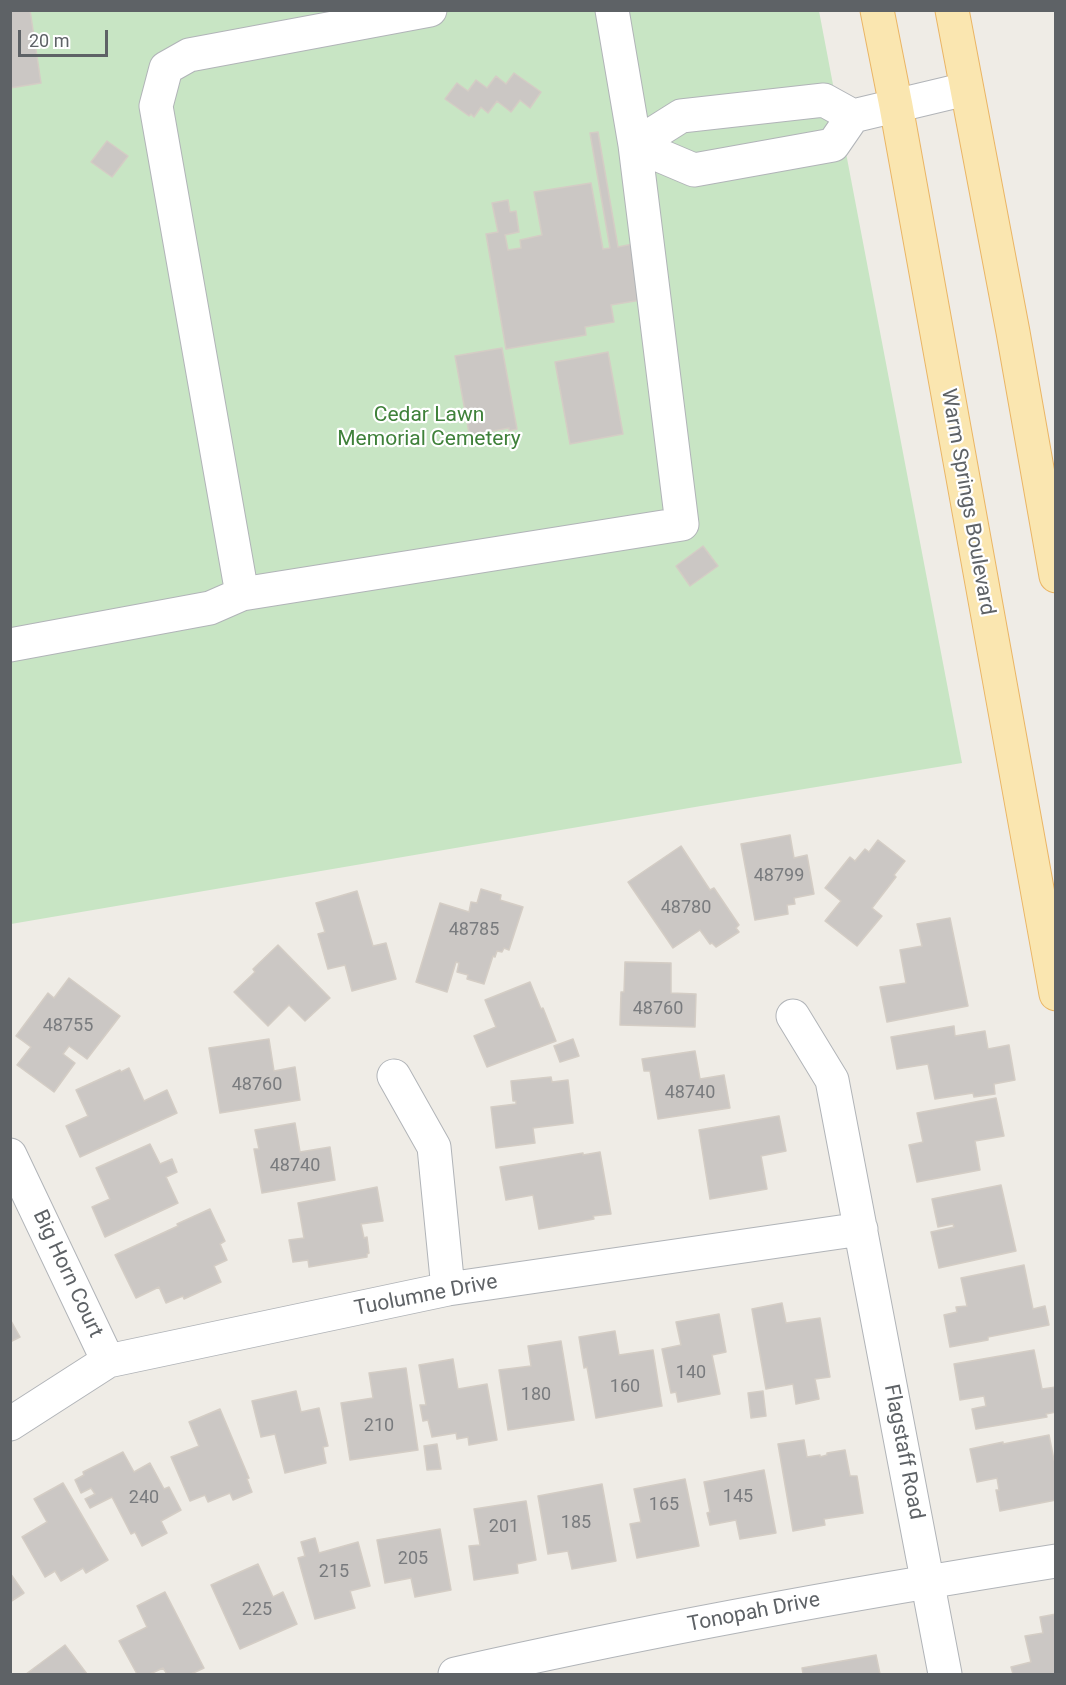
<!DOCTYPE html>
<style>
body{margin:0}
#map{position:relative;width:1066px;height:1685px;overflow:hidden;background:#efece6;font-family:Roboto,sans-serif}
canvas{display:block}
.frame{position:absolute;inset:0;border:12px solid #5e6266;pointer-events:none}
.scale{position:absolute;left:18px;top:30px;width:90px;height:27px;box-sizing:border-box;border:3px solid #5e6266;border-top:0;padding-left:8px;font-size:18px;line-height:21px;white-space:nowrap;color:#5e6266;-webkit-text-stroke:4px #fff;paint-order:stroke}
</style>
<div id="map">
<canvas width="1066" height="1685"></canvas>
<div class="frame"></div>
<div class="scale">20 m</div>
</div>
<script>
const g = document.querySelector('canvas').getContext('2d');
g.lineJoin = 'round';
function fillPath(path, color) {
  g.fillStyle = color;
  g.fill(path, 'evenodd');
}
function stroke(path, color, width, dash) {
  g.strokeStyle = color;
  g.lineWidth = width;
  g.lineCap = dash ? 'butt' : 'round';
  g.setLineDash(dash || []);
  g.stroke(path);
}
function write(font, color, halo, rows, align = 'center') {
  g.font = font + ' Roboto,sans-serif';
  g.lineWidth = 4.5;
  g.setLineDash([]);
  g.textBaseline = 'middle';
  g.strokeStyle = halo;
  g.fillStyle = color;
  for (const [text, x, y, turn = 0] of rows) {
    g.save();
    g.translate(x, y);
    g.rotate((+turn || 0) * Math.PI / 180);
    g.textAlign = isNaN(turn) ? turn : align;
    if (halo) g.strokeText(text, 0, 0);
    g.fillText(text, 0, 0);
    g.restore();
  }
}
const green = new Path2D(`
 M11,11H819L962,763L701,806L11,924Z`);
const building = new Path2D(`
 M10,10H30L41,83L10,88Z
 M514,73L541,92L530,108L520,100L511,112L497,101L488,113L481,107L474,117L471,114L469,116L445,99L457,83L468,91L476,80L487,88L496,76L506,84Z
 M598,132L618,247L638,243L647,299L611,305L614,322L585,327L586,335L506,349L486,234L498,232L492,203L508,200L510,212L516,211L519,232L505,235L508,250L521,248L520,240L542,235L534,192L591,183L603,249L610,248L590,133Z
 M107,141L128,156L112,177L91,162Z
 M502,348L517,429L509,431V428L477,434V437L470,438L455,356Z
 M608,352L623,434L570,444L555,362Z
 M703,546L718,566L690,586L676,566Z
 M790,835L794,858L807,855L814,894L794,898L795,904L787,905L788,914L755,920L741,844Z
 M878,840L905,861L894,875L896,877L872,908L882,916L857,946L825,921L841,901L825,888L850,857L855,861L865,849L869,852Z
 M681,846L710,890L714,888L739,925L736,928L739,932L716,947L712,943L710,944L700,930L673,948L628,882Z
 M481,889L501,895L500,900L523,907L509,950L504,948L502,952L497,951L495,957L493,956L484,984L467,979L468,975L457,972L459,963L456,962L447,992L416,982L440,903L469,912L471,902L477,903Z
 M357,891L373,946L386,943L396,979L352,991L345,965L328,969L318,934L325,932L316,903Z
 M950,918L968,1006L887,1022L880,987L906,983L900,950L922,946L917,924Z
 M278,945L330,998L305,1021L289,1005L268,1026L234,992L255,972L253,969Z
 M625,962L671,963V993L696,994L695,1027L620,1025L621,992H624Z
 M69,978L120,1016L87,1059L69,1046L63,1054L75,1063L54,1092L17,1065L31,1047L16,1036L48,993L54,998Z
 M530,982L541,1009L543,1008L556,1041L487,1067L474,1036L496,1027L485,1000Z
 M954,1026L955,1036L985,1031L988,1049L1009,1045L1015,1080L994,1084L995,1094L974,1097L973,1093L935,1099L928,1064L897,1069L891,1037Z
 M269,1039L274,1071L295,1067L300,1100L220,1113L209,1048Z
 M573,1039L579,1056L560,1062L554,1046Z
 M695,1051L700,1079L724,1075L730,1108L658,1119L650,1071H644L642,1059Z
 M129,1068L144,1101L167,1090L177,1113L80,1157L66,1126L88,1116L76,1090L120,1070L121,1072Z
 M551,1077L552,1082L568,1080L573,1123L533,1128L535,1143L496,1148L491,1107L516,1104V1101H513L511,1081Z
 M996,1098L1004,1136L975,1141L980,1170L917,1182L909,1145L923,1142L917,1113Z
 M779,1116L786,1151L761,1156L767,1189L710,1199L699,1130Z
 M295,1123L300,1152L330,1147L335,1180L262,1193L254,1149H259L255,1130Z
 M150,1144L160,1164L172,1159L177,1172L166,1177L178,1203L105,1237L92,1207L110,1199L96,1168Z
 M600,1152L611,1214L593,1216L594,1219L539,1229L533,1195L506,1200L500,1167L583,1153V1155Z
 M1001,1185L1016,1251L939,1268L931,1232L954,1227L953,1224L938,1227L932,1199Z
 M377,1187L383,1221L361,1224L364,1238L367,1237L369,1253L367,1254V1257L309,1267L308,1260L293,1262L289,1240L304,1238L298,1203Z
 M210,1209L225,1241L220,1244L227,1260L214,1266L221,1282L184,1299L183,1296L166,1303L159,1287L136,1298L115,1255L178,1226L177,1224Z
 M1024,1265L1033,1309L1045,1306L1049,1325L988,1337V1340L950,1347L944,1315L957,1312L956,1307L967,1306L961,1278Z
 M782,1303L786,1323L820,1318L830,1377L815,1379L819,1399L796,1404L793,1384L766,1389L752,1309Z
 M719,1314L726,1352L712,1355L720,1394L678,1402L676,1392L671,1393L662,1349L681,1345L676,1322Z
 M10,1319L20,1337L10,1342Z
 M615,1331L619,1355L653,1350L662,1406L596,1418L587,1367L584,1368L579,1337Z
 M561,1341L574,1420L508,1430L499,1370L531,1366L528,1346Z
 M1034,1350L1042,1389L1056,1387V1412L1046,1414L1047,1417L976,1429L972,1409L986,1406L984,1396L960,1400L954,1364Z
 M453,1359L458,1389L487,1384L497,1440L469,1445L468,1437L457,1439L456,1433L432,1437L428,1420L423,1421L420,1405H426L419,1365Z
 M406,1368L418,1450L350,1460L341,1403L373,1398L369,1373Z
 M296,1391L301,1412L319,1408L328,1446L323,1447L326,1463L285,1473L275,1434L261,1437L252,1401Z
 M763,1391L766,1416L751,1418L748,1393Z
 M220,1409L249,1478L247,1479L252,1492L233,1500L230,1493L208,1502L205,1495L190,1501L171,1457L199,1446L189,1422Z
 M1049,1435L1054,1460H1056V1500L1000,1511L996,1490H999L997,1478L977,1482L970,1449L1003,1442V1444Z
 M804,1440L807,1457L820,1455V1457L827,1455V1453L845,1450L850,1476H857L863,1513L824,1519L825,1525L793,1531L778,1444Z
 M437,1444L441,1469L427,1470L424,1446Z
 M123,1452L134,1472L150,1463L164,1489L169,1487L181,1510L161,1521L167,1533L142,1546L135,1532L131,1534L112,1497L90,1508L85,1499L95,1494L91,1488L81,1493L75,1480L84,1475L83,1472Z
 M764,1470L776,1533L740,1539L736,1520L710,1525L707,1513L710,1512L704,1482Z
 M685,1479L699,1546L637,1558L630,1524L641,1522L634,1489Z
 M63,1483L108,1560L86,1573L83,1568L61,1581L55,1571L45,1577L22,1537L47,1522L34,1499Z
 M602,1484L616,1561L572,1569L568,1551L548,1554L538,1496Z
 M526,1501L536,1560L517,1564L518,1573L474,1580L469,1546L480,1545L474,1509Z
 M440,1529L451,1590L415,1597L411,1578L385,1583L377,1540Z
 M315,1538L319,1553L358,1542L370,1586L350,1591L355,1608L315,1619L298,1558L305,1556L301,1542Z
 M258,1564L273,1597L283,1592L297,1624L240,1649L211,1585Z
 M10,1573L24,1593L10,1602Z
 M165,1592L204,1668L191,1674H167L163,1668L150,1674H137L119,1641L147,1627L137,1606Z
 M1056,1614V1674H1013L1011,1667L1031,1662L1025,1636L1043,1633L1040,1617Z
 M65,1645L87,1674H26Z
 M876,1655L880,1674H803L802,1668Z`);
const minor = new Path2D(`
 M430,10L189,55L166,68L156,106L242,594L682,524L635,145L612,10
 M635,145L681,116L824,100L853,116L966,89
 M635,145L694,170L833,145L853,116
 M10,645L210,608L242,594
 M793,1016L832,1080L945,1674
 M394,1076L434,1147L448,1289
 M10,1155L108,1361
 M10,1424L108,1361L448,1289L861,1229
 M455,1674C653,1629 854,1593 1056,1561`);
const major = new Path2D(`
 M877,10L896,106L1056,994
 M952,10L1013,332L1056,576`);
const numberNames = [
 ["48799",779,876],
 ["48780",686,908],
 ["48785",474,930],
 ["48760",658,1009],
 ["48755",68,1026],
 ["48760",257,1085],
 ["48740",690,1093],
 ["48740",295,1166],
 ["140",691,1373],
 ["160",625,1387],
 ["180",536,1395],
 ["210",379,1426],
 ["145",738,1497],
 ["240",144,1498],
 ["165",664,1505],
 ["185",576,1523],
 ["201",504,1527],
 ["205",413,1559],
 ["215",334,1572],
 ["225",257,1610]
];
const parkNames = [
 ["Cedar Lawn",429,416],
 ["Memorial Cemetery",429,440]
];
const streetNames = [
 ["Warm Springs Boulevard",967,502,80],
 ["Big Horn Court",67,1274,65],
 ["Tuolumne Drive",426,1296,-11],
 ["Flagstaff Road",903,1452,79],
 ["Tonopah Drive",754,1613,-11]
];
fillPath(green, '#c8e5c4');
fillPath(building, '#cbc7c4');
stroke(building, '#d4cdc5', 1.5);
stroke(minor, '#b1b4b8', 35);
stroke(major, '#eab565', 35);
stroke(minor, '#fff', 33);
stroke(major, '#fae6b0', 33);
write('18px', '#797b7e', null, numberNames);
write('21px', '#3f813a', '#fff', parkNames);
write('21px', '#5e6266', '#fff', streetNames);
</script>
